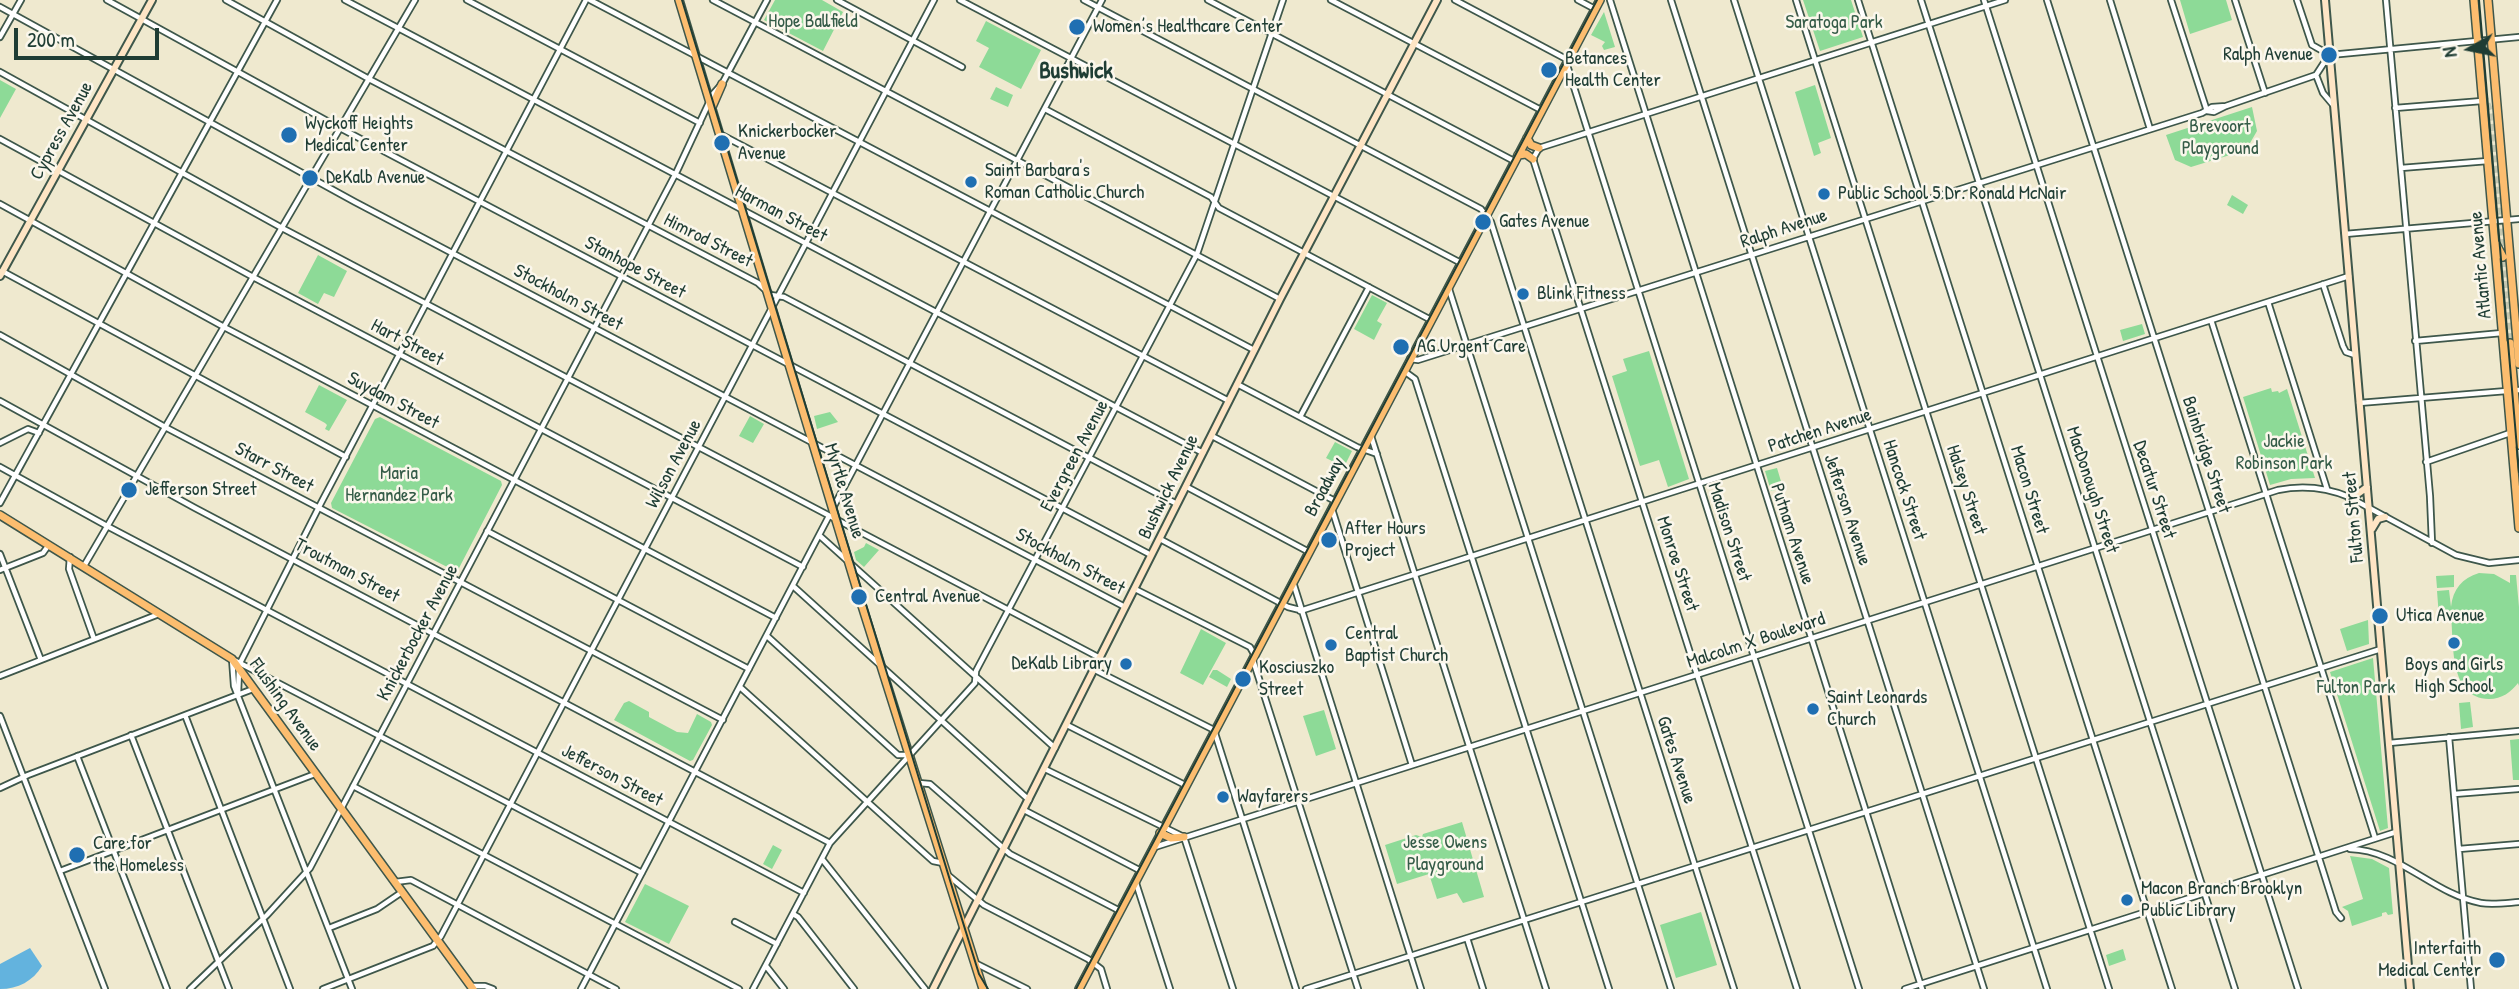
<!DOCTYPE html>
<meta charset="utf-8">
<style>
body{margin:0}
#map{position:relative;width:2519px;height:989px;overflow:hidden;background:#efe9cf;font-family:"Patrick Hand",sans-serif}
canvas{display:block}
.north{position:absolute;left:2435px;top:14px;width:70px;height:70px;-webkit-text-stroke:5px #fbf7ec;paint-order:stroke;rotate:261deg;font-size:19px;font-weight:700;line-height:28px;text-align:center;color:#1f3d34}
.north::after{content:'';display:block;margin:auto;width:24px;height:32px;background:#1f3d34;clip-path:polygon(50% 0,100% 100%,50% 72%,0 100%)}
.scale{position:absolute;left:14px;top:28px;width:145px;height:32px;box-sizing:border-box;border:4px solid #1f3d34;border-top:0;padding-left:9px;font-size:21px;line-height:24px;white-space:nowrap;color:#1f3d34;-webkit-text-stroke:5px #fbf7ec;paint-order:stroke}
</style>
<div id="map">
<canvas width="2519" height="989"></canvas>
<div class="north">N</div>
<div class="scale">200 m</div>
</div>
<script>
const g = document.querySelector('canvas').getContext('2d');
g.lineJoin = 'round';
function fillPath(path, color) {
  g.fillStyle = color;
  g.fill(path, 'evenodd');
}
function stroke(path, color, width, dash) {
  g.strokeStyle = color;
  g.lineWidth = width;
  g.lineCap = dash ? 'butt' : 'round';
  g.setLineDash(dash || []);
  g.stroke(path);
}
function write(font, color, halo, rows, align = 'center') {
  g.font = font + ' "Patrick Hand",sans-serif';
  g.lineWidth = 5;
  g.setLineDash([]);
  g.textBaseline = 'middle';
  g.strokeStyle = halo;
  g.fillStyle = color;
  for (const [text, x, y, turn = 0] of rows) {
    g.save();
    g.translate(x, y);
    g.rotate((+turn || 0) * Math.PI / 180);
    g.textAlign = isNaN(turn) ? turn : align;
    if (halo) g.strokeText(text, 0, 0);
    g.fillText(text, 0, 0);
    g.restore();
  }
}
const green = new Path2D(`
 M775,0H822L843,12L823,51L764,20Z
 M1803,0H1851L1863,37L1820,51Z
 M2180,0H2226L2232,20L2190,34Z
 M1604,12L1615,47L1604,50L1602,46L1605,42L1591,35Z
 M986,21L1041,50L1021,89L979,67L989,48L976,41Z
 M0,80L16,89L0,118Z
 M1815,85L1831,138L1818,143L1821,153L1814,156L1795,92Z
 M996,87L1013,95L1008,107L990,99Z
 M2252,107L2257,131L2246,150L2191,167L2175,160L2166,135Z
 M2232,195L2248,205L2243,214L2227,205Z
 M318,255L347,271L334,297L324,293L318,304L298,293Z
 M1372,295L1387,303L1377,321L1382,324L1374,340L1354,329Z
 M2142,324L2145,334L2123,341L2120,330Z
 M1649,351L1689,479L1668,487L1659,460L1640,466L1612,376L1627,371L1623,359Z
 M319,385L347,400L329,431L325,429L327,425L325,423L305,412Z
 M2271,388L2272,392L2278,391L2279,393L2287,389L2315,478L2291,479L2270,485L2243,397Z
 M830,412L838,422L817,429L814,416Z
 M750,416L764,424L753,443L739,436Z
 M380,417L501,481L502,485L458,570L455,571L332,508L331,503L375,419Z
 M1335,442L1352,451L1344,467L1326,458Z
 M1777,468L1783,488L1771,491L1765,471Z
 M866,543L879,550L864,567L856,560L854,552L864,547Z
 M2479,573L2494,574L2510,583V575H2516L2519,607V686L2518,683C2511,692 2502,699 2489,699C2449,698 2454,645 2451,616L2439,617L2437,591L2449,590L2451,607C2453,589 2462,578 2479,573Z
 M2454,575V587L2437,588L2436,576Z
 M2368,620L2369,644L2347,651L2340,629Z
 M1201,629L1226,643L1203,685L1180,673Z
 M2373,658L2388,828L2380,831L2330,672Z
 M1213,670H1217L1231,679L1227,687L1209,677Z
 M629,701L649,712V717L677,732L688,733L697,714L711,722L712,725L693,760L690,761L614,720L624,703Z
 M2470,702L2473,727L2461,729L2459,703Z
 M1324,710L1336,749L1316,756L1303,716Z
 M2519,739V780H2513L2510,740Z
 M1462,822L1484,897L1463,903L1457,893L1437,899L1429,874L1397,884L1385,845L1416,835L1422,837L1423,834Z
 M773,845L782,850L772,869L763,864Z
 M2350,856L2372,859L2389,868L2393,914L2388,915L2386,912L2382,913V916L2352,926L2348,911L2342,907L2363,899Z
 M645,884L689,906L669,944L625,922Z
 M1701,912L1717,965L1676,978L1660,925Z
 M2123,949L2126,960L2109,966L2106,955Z`);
const water = new Path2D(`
 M30,948L42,966C33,981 18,989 0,989V964Z`);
const primaryTunnel = new Path2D(`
 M2483,94L2490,111L2510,343`);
const minor = new Path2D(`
 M107,0L340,128L1151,555
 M226,0L369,79L758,283L771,295L784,297L1177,504
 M345,0L1203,453
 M467,0L700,123
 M590,0L1254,350
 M713,0L1280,299
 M837,0L962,67
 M960,0L1461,263
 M1084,0L1481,209L1491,222L1734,989
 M1208,0L1514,161
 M1331,0L1541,110
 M1455,0L1568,60
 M1578,0L1595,9
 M1610,0L1922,989
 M1671,0L1984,989
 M1734,0L2047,989
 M1796,0L2109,989
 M1858,0L2172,989
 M1921,0L2235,989
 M1984,0L2298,989
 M2047,0L2319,858L2336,912L2341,918
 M2110,0L2150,129
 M2171,0L2207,111
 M2235,0L2265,93
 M2297,0L2312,45L2330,55
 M2386,0L2430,496L2432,543
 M0,7L355,202L1125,607
 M0,37L21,0
 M2330,55L2519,37
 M1567,65L1859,989
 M0,72L282,228L1100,658
 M2316,75L2323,93L2334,106
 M2395,108L2482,101
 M1045,109L1211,197L1219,208L1431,320
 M2207,111L2214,112L2226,106L2316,75L2329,55
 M720,134L1229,401
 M0,139L253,277L803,567
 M2401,168L2488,161
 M0,204L224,327L776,618
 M2345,234L2519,219
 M2,271L346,457
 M2323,284L2343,346L2346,352L2355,355
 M1449,289L1671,989
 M2268,302L2327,489
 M2211,320L2375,838
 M0,335L165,427L723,720
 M2415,341L2502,333
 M1410,359L1418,360L2202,113L2212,107L2226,106
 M1404,371L1415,379L1609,989
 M1237,384L1357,447L1377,454
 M0,401L195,508L830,843
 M2359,403L2519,390
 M1300,417L1369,287
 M1212,436L1335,501
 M1371,436L1546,989
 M0,443L28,429L39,433
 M2426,462L2510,433
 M0,467L107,526L804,893
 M1187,487L1309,552
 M0,503L277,0
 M833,508L1102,0
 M1332,509L1412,765
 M487,531L749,669
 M820,536L1055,748
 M1160,539L1288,607L1300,610
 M0,554L41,660
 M70,557L69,569L94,639
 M84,566L415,0
 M0,570L43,553L48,546
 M1293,582L1421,989
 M793,586L1029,800
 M1135,589L1250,647L1254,654
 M1300,611L2349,276
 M767,636L898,755H908
 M1253,660L1358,989
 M240,663L321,503L586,0
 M1095,670L1214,730L1296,989
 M0,676L159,614
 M740,687L933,861L943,863
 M238,694L239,671
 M185,715L290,989
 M0,716L105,989
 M1067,725L1185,785
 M131,735L229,989
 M2449,737L2471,989
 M2389,743L2519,731
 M77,756L167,989
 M1045,769L1184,837L1233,989
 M919,783L930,784L1010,854L1120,911
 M353,786L739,989
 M0,788L28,775L253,689
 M2454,794L2518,789
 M1024,810L1141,871
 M1155,847L2278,490C2303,485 2325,487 2349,497L2456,555L2489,563L2519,560
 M2350,849C2399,850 2433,894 2481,903C2493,905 2506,903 2519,902
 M2459,849L2519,844
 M822,859L925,989
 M60,871L315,774
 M949,876L984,905L1088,959L1101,969L1107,989
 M395,882L411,880L616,989
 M1136,883L1170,989
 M793,914L798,917L854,989
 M735,922L777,944
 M329,928L377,909L402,892
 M1467,938L1483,989
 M975,963L1027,989
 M766,966L784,989
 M472,986H485L493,989
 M190,989L267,915L310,868L677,171L713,94L722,84L767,0
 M323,989L433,946L441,936L934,0
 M352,989L234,686L232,659L642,873
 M581,989L829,516
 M753,989L830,843L975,683L976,671L1197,254L1283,0
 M1306,989L2381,649
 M1797,989L1533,159L1539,148L2005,0
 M1905,989L2396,832`);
const secondary = new Path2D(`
 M2325,0L2410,989
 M0,276L152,0
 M2349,497L2359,493L2367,487
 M2372,529L2378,519L2385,517
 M933,989L1280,299L1437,0`);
const primary = new Path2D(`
 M679,0L858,593L983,989
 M2474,0L2519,528
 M2488,0L2519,364
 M712,107L722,84
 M1527,138L1531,145L1539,148
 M1518,155L1526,154L1533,159
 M2496,244L2503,257
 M2510,343L2519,445
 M0,515L232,659L473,989
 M1160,833L1171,838L1184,837
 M1079,989L1600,0`);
const rail = new Path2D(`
 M682,0L956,900L979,974L988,989
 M2479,0L2519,472
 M1076,989L1597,0`);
const markers = [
 [1077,27,9,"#1f6fb2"],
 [2329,55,9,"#1f6fb2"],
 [1549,70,9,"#1f6fb2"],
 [289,135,9,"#1f6fb2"],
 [722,143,9,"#1f6fb2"],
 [310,178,9,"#1f6fb2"],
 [971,182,7,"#1f6fb2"],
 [1824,194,7,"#1f6fb2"],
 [1483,222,9,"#1f6fb2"],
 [1523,294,7,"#1f6fb2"],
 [1401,347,9,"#1f6fb2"],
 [129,490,9,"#1f6fb2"],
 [1329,540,9,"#1f6fb2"],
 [859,597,9,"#1f6fb2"],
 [2380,616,9,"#1f6fb2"],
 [2454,643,7,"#1f6fb2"],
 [1331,645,7,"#1f6fb2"],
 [1126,664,7,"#1f6fb2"],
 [1243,679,9,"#1f6fb2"],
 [1813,709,7,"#1f6fb2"],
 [1223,797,7,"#1f6fb2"],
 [77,855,9,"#1f6fb2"],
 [2127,900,7,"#1f6fb2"],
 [2497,960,9,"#1f6fb2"]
];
const parkNames = [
 ["Hope Ballfield",813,22],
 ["Saratoga Park",1834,23],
 ["Brevoort",2220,127],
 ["Playground",2220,149],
 ["Jackie",2284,442],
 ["Robinson Park",2284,464],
 ["Maria",399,474],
 ["Hernandez Park",399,496],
 ["Fulton Park",2356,688],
 ["Jesse Owens",1445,843],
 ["Playground",1445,865]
];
const poiNames = [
 ["Women’s Healthcare Center",1093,27],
 ["Ralph Avenue",2313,55,"right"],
 ["Betances",1565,59],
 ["Health Center",1565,81],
 ["Wyckoff Heights",305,124],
 ["Medical Center",305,146],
 ["Knickerbocker",738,132],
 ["Avenue",738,154],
 ["Saint Barbara's",985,171],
 ["Roman Catholic Church",985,193],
 ["DeKalb Avenue",326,178],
 ["Public School 5 Dr. Ronald McNair",1838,194],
 ["Gates Avenue",1499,222],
 ["Blink Fitness",1537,294],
 ["AG Urgent Care",1417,347],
 ["Jefferson Street",145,490],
 ["After Hours",1345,529],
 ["Project",1345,551],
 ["Central Avenue",875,597],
 ["Utica Avenue",2396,616],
 ["Central",1345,634],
 ["Baptist Church",1345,656],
 ["DeKalb Library",1112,664,"right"],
 ["Boys and Girls",2454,665,"center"],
 ["High School",2454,687,"center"],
 ["Kosciuszko",1259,668],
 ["Street",1259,690],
 ["Saint Leonards",1827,698],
 ["Church",1827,720],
 ["Wayfarers",1237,797],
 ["Care for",93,844],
 ["the Homeless",93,866],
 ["Macon Branch Brooklyn",2141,889],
 ["Public Library",2141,911],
 ["Interfaith",2481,949,"right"],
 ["Medical Center",2481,971,"right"]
];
const streetNames = [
 ["Cypress Avenue",62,131,-61],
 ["Harman Street",781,214,28],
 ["Ralph Avenue",1784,229,-18],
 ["Himrod Street",708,241,27],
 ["Atlantic Avenue",2481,265,-95],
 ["Stanhope Street",635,268,28],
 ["Stockholm Street",568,298,28],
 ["Hart Street",407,343,28],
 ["Suydam Street",393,401,28],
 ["Patchen Avenue",1820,431,-18],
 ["Bainbridge Street",2206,455,72],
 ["Evergreen Avenue",1075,456,-62],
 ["Wilson Avenue",674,464,-62],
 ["Starr Street",274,468,28],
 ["Bushwick Avenue",1169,487,-64],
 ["Broadway",1325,487,-62],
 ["Hancock Street",1904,490,72],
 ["Halsey Street",1966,490,72],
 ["Macon Street",2029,490,73],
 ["MacDonough Street",2092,490,72],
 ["Decatur Street",2154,490,72],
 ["Myrtle Avenue",844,491,73],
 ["Jefferson Avenue",1847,510,72],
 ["Fulton Street",2354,517,-95],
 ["Madison Street",1729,532,72],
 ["Putnam Avenue",1792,534,72],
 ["Stockholm Street",1070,562,28],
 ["Monroe Street",1677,564,72],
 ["Troutman Street",347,571,28],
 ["Knickerbocker Avenue",418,633,-62],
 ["Malcolm X Boulevard",1756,641,-18],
 ["Flushing Avenue",285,705,54],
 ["Gates Avenue",1676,760,72],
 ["Jefferson Street",612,776,28]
];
const quarterNames = [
 ["Bushwick",1076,72]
];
fillPath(green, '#8dda97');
fillPath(water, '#63b3de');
stroke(primaryTunnel, '#c5c7b0', 7, [7, 3.5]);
stroke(minor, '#3e574b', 8);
stroke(secondary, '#3e574b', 10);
stroke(primary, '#3e574b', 10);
stroke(minor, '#fff', 4.5);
stroke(secondary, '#fee5c5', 6);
stroke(primary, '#fcbd6f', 7);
stroke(rail, '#1f3d34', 2);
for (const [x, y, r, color] of markers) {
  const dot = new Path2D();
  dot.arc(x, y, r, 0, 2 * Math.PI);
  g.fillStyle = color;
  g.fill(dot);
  stroke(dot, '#fbf7ec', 2.5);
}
write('19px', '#355c48', '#fbf7ec', parkNames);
write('19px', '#1f3d34', '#fbf7ec', poiNames, 'left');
write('19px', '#1f3d34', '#fbf7ec', streetNames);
write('bold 23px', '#1f3d34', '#fbf7ec', quarterNames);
</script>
